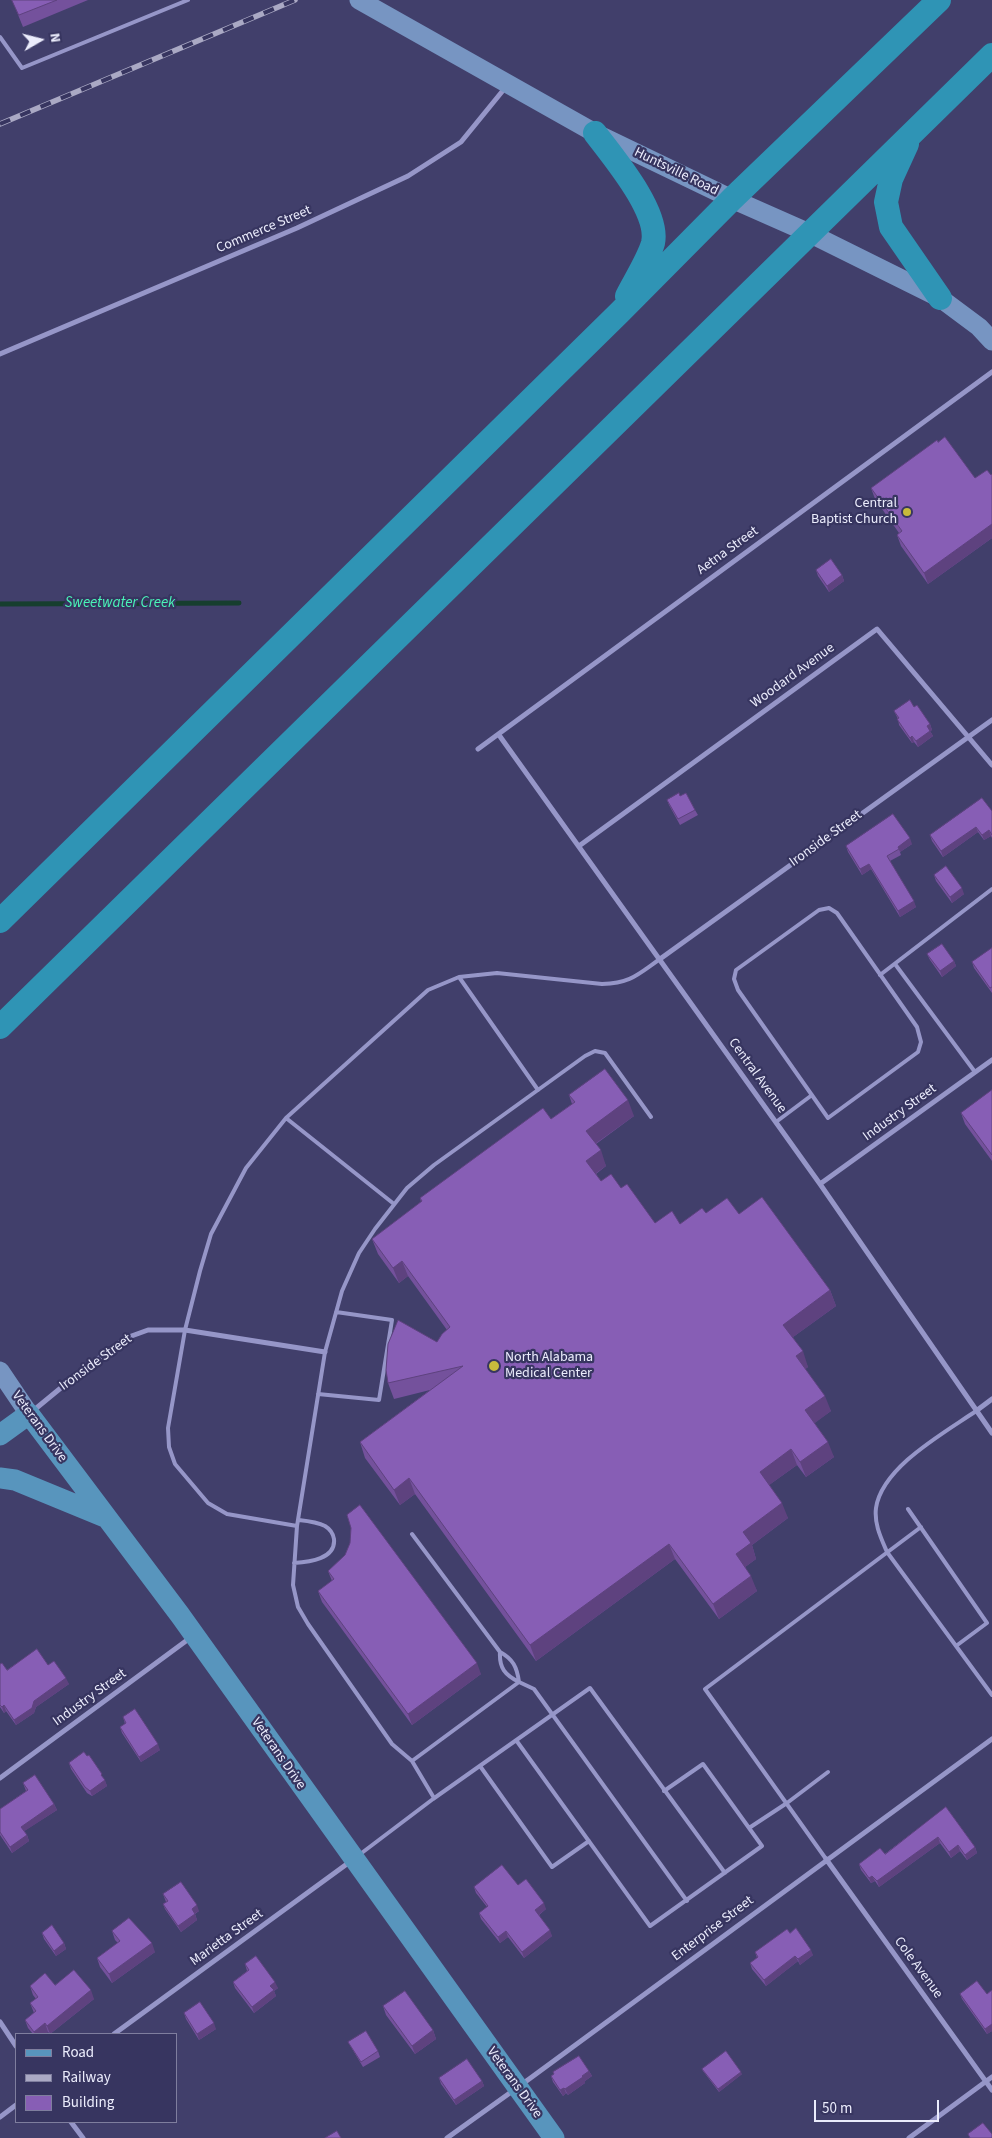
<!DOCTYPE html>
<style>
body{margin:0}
#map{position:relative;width:992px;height:2138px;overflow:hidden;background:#413f6b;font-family:"Source Sans 3",sans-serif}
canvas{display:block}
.legend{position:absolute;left:15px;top:2033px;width:162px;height:90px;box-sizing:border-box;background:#373560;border:1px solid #7f7e9e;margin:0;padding:6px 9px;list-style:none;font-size:15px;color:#ebecfc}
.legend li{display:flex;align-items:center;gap:10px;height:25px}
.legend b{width:25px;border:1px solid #7f7e9e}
.north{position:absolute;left:15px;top:15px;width:50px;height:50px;-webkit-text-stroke:4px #373560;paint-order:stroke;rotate:82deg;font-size:14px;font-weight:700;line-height:20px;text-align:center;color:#ebecfc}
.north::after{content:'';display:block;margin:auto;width:18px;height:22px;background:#ebecfc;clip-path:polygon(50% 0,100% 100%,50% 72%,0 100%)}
.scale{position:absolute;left:814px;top:2100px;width:125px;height:22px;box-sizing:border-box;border:2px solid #ebecfc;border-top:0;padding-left:6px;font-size:15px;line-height:18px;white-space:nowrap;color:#ebecfc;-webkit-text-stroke:4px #373560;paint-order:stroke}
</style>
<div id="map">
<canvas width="992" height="2138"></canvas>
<ul class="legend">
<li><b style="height:6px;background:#5895bd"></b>Road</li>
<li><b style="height:6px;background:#aaa9c4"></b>Railway</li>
<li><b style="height:14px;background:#875eb5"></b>Building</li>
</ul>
<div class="north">N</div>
<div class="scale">50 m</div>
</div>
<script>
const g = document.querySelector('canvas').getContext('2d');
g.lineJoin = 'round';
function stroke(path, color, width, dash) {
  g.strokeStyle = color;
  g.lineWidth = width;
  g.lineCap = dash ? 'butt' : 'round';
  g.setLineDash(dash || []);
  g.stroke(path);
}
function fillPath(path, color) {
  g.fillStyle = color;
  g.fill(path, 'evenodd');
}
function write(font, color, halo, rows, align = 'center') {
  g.font = font + ' "Source Sans 3",sans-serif';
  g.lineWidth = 4.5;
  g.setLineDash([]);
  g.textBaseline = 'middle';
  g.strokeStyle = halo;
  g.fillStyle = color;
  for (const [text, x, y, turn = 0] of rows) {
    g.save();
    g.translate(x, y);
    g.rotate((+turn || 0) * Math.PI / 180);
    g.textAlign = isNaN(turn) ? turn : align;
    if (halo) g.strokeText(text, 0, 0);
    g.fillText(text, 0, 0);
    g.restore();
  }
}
const stream = new Path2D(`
 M0,604L239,603`);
const lane = new Path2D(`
 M0,37L22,68L188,0
 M829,908L837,913L917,1027L921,1042L918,1052L828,1118L738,990L734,979L736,970L819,910Z
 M895,964L975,1072
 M880,975L992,889
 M459,977L538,1090
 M286,1118L394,1204
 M776,1122L812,1095
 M318,1394L379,1400L392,1320L336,1312
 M976,1411C944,1433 882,1467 876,1508C874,1524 881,1538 887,1552L992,1695
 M908,1509L987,1623L956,1646
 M297,1526L227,1514L208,1503L175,1464L169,1447L168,1428L185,1330L200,1271L211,1234L246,1168L286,1118L428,990L459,977L497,973L602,984C631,983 637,975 660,959
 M412,1534L500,1652
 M294,1563C309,1562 336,1559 334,1539C333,1533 330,1529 325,1526C317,1522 307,1521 298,1520
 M500,1652C513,1659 517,1667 519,1682C505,1675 499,1668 500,1652Z
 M516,1740L650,1926L762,1846L703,1764L664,1791
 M412,1761L519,1682L534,1689L687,1901
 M480,1766L552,1867L589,1841
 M434,1798L412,1761L392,1744L308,1624L298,1607L293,1585L297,1526L325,1352L342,1291L359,1253L375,1229L407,1188L434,1165L585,1056L595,1051L605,1053L651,1117
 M749,1828L787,1803L828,1772
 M359,1855L433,1799L590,1688L725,1873
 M826,1859L705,1689L921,1527`);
const street = new Path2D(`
 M0,354L297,228L408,176L461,142L505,88
 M499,735L820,1184L992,1433
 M478,749L992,372
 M579,846L877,629L992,765
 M660,959L992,720
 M820,1184L992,1060
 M34,1410L79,1373L126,1338L148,1330H185L325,1352
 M976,1411L992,1399
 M0,1778L190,1638
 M826,1859L992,2090
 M0,2022L16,2046
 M114,2034L351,1861
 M521,2085L992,1739
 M0,2117L16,2105
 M71,2122L83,2138
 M447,2138L514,2090
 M909,2138L992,2077`);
const secondary = new Path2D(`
 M359,0L595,133L732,199L809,233L940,298L979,327L992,341
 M0,1371L29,1414`);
const primary = new Path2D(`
 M0,1435L29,1414L180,1615L554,2138
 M0,1478L15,1480L105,1517`);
const highway = new Path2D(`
 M595,133C613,157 660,212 653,243C649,258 634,282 627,296
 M907,144L891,179L886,202L891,227L940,298
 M0,921L619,313L732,199L939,0
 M0,1027L992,55`);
const rail = new Path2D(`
 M0,124L295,0`);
const wall = new Path2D(`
 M12,0H88L23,27Z
 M992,474V538L928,584L901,546L897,535L899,533L875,499L871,488L975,478Z
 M816,570L842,575L844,581L829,592L818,576Z
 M914,707L930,724L932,730L930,731L933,736L918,747L914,742L912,743L899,725L898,719L894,711Z
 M680,796L695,810L698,815L680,825L669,805L667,800Z
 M992,811V838L991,836L984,840L978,832L943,857L932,841L930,835Z
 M912,844L900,852L901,855L890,861L916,907L900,917L871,869L862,875L848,852L846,846Z
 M934,875L964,894L952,903L936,881Z
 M992,948V993L974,968L972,962Z
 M927,954L954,961L956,966L942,977L930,960Z
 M992,1090V1161L965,1124L961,1113Z
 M569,1095L634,1116L596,1144L606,1166L596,1174L601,1181L621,1188L655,1223L680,1224L706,1213L739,1214L830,1290L836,1306L793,1337L808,1367L805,1369L831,1411L814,1423L834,1457L806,1477L797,1465L769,1485L788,1518L752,1545L756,1559L745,1567L757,1591L719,1619L675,1559L536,1661L415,1494L400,1505L365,1458L360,1442L430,1390L394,1399L388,1383L437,1342L447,1330L408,1276L399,1283L378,1254L372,1239L421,1202L420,1198L551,1119L572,1104Z
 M328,1571L481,1674L412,1725L322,1602L318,1591L332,1581Z
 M0,1664L7,1670L48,1665L69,1684L36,1707L34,1713L16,1725L6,1711L4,1713L0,1707Z
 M123,1717L160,1750L141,1762L122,1733L120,1727L125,1724Z
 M69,1763L104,1779L107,1786L92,1796L87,1793L71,1769Z
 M23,1783L54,1804L57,1810L24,1831L27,1835L29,1841L12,1853L0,1835V1809L26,1791Z
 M946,1807L975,1847L977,1853L967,1860L960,1851L951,1858L940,1843L879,1887L875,1881L871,1883L861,1870L859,1864L885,1854Z
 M518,1885L546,1909L539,1915L552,1936L524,1958L508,1937L500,1943L481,1919L479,1913L487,1907L476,1893L474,1887Z
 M163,1894L199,1911L195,1914L197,1920L181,1932L165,1909L163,1904L166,1902Z
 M112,1931L155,1952L112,1983L100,1967L97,1958L118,1943L115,1940Z
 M42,1933L64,1943L66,1949L56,1956L44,1939Z
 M790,1933L813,1955L800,1965L798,1961L766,1986L752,1969L750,1963L757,1958L755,1952Z
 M245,1964L278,1988L274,1991L276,1996L254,2013L235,1988L233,1982L247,1971Z
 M55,1985L94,1999L50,2034L48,2032L45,2034H33L28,2028L25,2020L34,2013L30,2003L36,1999L33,1995L30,1986Z
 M992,1990V2031L987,2034L962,1999L960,1994H987Z
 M383,2006L433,2030L436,2039L415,2054L386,2015Z
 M184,2013L216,2029L199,2040L186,2019Z
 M348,2042L378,2051L380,2057L363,2067Z
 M702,2069L742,2074L719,2092L703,2071Z
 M589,2071L592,2076L585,2081V2083L568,2095L566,2093L563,2096L553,2082L551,2076L554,2074L553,2072Z
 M439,2078L482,2081L484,2086L456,2105L441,2084Z`);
const shadedWall = new Path2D(`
 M992,524V538L928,584L924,573Z
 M842,575L844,581L829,592L827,586Z
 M930,724L932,730L929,732L927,726Z
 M930,731L933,736L918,747L916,741Z
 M912,736L914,742L912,743L910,738Z
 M976,827L978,832L943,857L941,851Z
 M989,830L991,836L984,840L982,835Z
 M910,838L912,844L900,852L898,847Z
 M869,864L871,869L862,875L860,869Z
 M962,888L964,894L952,903L950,897Z
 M914,901L916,907L900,917L898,911Z
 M954,961L956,966L942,977L940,971Z
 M628,1100L634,1116L592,1146L586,1131Z
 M601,1150L606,1166L592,1176L586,1161Z
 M402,1261L408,1276L399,1283L393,1268Z
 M830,1290L836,1306L789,1340L783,1325Z
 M803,1351L808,1367L802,1372L796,1356Z
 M825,1396L831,1411L811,1426L805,1410Z
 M828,1442L834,1457L806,1477L800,1462Z
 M791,1449L797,1465L765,1488L760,1472Z
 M409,1478L415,1494L400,1505L394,1490Z
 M782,1503L788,1518L752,1545L756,1559L741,1570L736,1554L743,1532Z
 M669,1544L675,1559L536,1661L530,1645Z
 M751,1576L757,1591L719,1619L713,1604Z
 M477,1663L481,1674L412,1725L408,1714Z
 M66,1678L69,1684L36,1707L34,1713L16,1725L14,1720L34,1701Z
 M4,1705L6,1711L4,1713L2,1707Z
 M158,1744L160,1750L141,1762L139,1757Z
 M105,1780L107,1786L92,1796L90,1791Z
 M54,1804L57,1810L23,1832L21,1827Z
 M27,1835L29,1841L12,1853L10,1847Z
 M938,1837L940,1843L879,1887L877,1881Z
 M958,1845L960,1851L951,1858L949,1852Z
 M975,1847L977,1853L967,1860L965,1855Z
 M872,1876L875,1881L871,1883L869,1878Z
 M544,1903L546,1909L537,1916L535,1910Z
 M197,1905L199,1911L194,1914L192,1909Z
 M195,1914L197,1920L181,1932L178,1926Z
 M550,1930L552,1936L524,1958L522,1952Z
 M506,1931L508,1937L500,1943L498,1937Z
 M64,1943L66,1949L56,1956L54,1951Z
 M152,1943L155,1952L112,1983L109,1974Z
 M811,1950L813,1955L800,1965L798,1959Z
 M795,1956L798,1961L766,1986L764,1980Z
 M275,1982L278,1988L274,1991L276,1996L254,2013L252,2007L270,1986Z
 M91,1990L94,1999L50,2034L47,2026Z
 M45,2023L48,2032L45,2034H35L34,2032Z
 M214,2023L216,2029L199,2040L197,2034Z
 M992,2024V2031L987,2034L985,2029Z
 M433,2030L436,2039L415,2054L412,2046Z
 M589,2071L592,2076L585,2081V2083L568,2095L565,2089Z
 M741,2072L742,2074L719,2092L718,2089Z
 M482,2081L484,2086L456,2105L454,2100Z
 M564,2088L566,2093L563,2096L560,2090Z`);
const building = new Path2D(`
 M12,0H57L19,15Z
 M945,437L975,478L987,470L991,475L992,474V524L924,573L897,535L902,531L871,488L937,440L938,442Z
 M831,559L842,575L827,586L816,570Z
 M910,700L914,707L917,705L930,724L927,726L930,731L916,741L912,736L910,738L897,719L899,718L894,711Z
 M679,793L680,796L686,793L695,810L678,819L667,800Z
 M982,798L992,811V835L989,830L982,835L976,827L941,851L930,835Z
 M893,814L910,838L898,847L899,849L887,856L914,901L898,911L869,864L860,869L846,846Z
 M946,866L962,888L950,897L934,875Z
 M942,944L954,961L940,971L927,954Z
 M992,948V987L990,988L972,962Z
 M605,1069L628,1100L586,1131L601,1150L586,1161L601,1181L611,1174L621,1188L627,1184L655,1223L672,1211L680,1224L702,1208L706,1213L727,1198L739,1214L762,1197L830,1290L783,1325L803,1351L796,1356L825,1396L805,1410L828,1442L800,1462L791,1449L760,1472L782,1503L743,1532L751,1543L736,1554L751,1576L713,1604L669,1544L530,1645L409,1478L394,1490L360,1442L463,1366L388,1383L386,1370L388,1344L398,1320L437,1342L442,1334L450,1327L402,1261L393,1268L372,1239L422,1201L420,1198L543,1108L551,1119L575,1102L569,1095Z
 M992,1090V1155L961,1113Z
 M360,1505L477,1663L408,1714L318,1591L334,1579L328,1571L345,1555L350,1543L351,1528L347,1515Z
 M37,1649L48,1665L54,1661L66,1678L34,1701L32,1708L14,1720L4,1705L2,1707L0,1705V1664L2,1663L7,1670Z
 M135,1709L158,1744L139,1757L120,1727L126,1723L123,1717Z
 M84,1752L87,1756L89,1755L102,1774L101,1775L105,1780L90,1791L85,1787L69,1763Z
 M35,1775L54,1804L21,1827L27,1835L10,1847L0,1832V1809L28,1790L23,1783Z
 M946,1807L975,1847L965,1855L958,1845L949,1852L938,1837L877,1881L872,1876L869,1878L859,1864L880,1848L885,1854Z
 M502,1865L518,1885L526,1879L544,1903L535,1910L550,1930L522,1952L506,1931L498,1937L479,1913L488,1906L474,1887Z
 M181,1882L197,1905L192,1909L195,1914L178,1926L163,1904L168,1901L163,1894Z
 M129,1918L152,1943L109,1974L97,1958L120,1941L112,1931Z
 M52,1925L64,1943L54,1951L42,1933Z
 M796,1928L811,1950L798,1959L795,1956L764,1980L750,1963L758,1957L755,1952L787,1929L790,1933Z
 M256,1956L275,1982L270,1986L274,1990L252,2007L233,1982L249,1970L245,1964Z
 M74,1970L91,1990L47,2026L45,2023L34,2032L25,2020L36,2011L30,2003L38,1997L30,1986L45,1973L55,1985Z
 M977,1981L987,1994L992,1990V2024L985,2029L960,1994Z
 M405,1991L433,2030L412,2046L383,2006Z
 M200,2002L214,2023L197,2034L184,2013Z
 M366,2031L378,2051L361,2062L348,2042Z
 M726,2051L741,2072L718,2089L702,2069Z
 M579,2056L589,2071L582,2076L583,2077L565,2089L564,2088L560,2090L551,2076L554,2074L553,2072Z
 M467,2059L482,2081L454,2100L439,2078Z
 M983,2123L992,2134V2138H970L968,2134Z
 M337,2131L341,2138H325Z`);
const markers = [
 [907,512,5,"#c7bb3c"],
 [494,1366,6,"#c7bb3c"]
];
const streetNames = [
 ["Huntsville Road",676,172,26],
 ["Commerce Street",264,230,-23],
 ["Aetna Street",728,551,-36],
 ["Woodard Avenue",793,676,-36],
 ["Ironside Street",826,839,-36],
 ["Central Avenue",757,1076,54],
 ["Industry Street",900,1113,-36],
 ["Ironside Street",96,1363,-36],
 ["Veterans Drive",39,1427,54],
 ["Industry Street",90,1698,-36],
 ["Veterans Drive",278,1754,55],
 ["Enterprise Street",713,1929,-37],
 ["Marietta Street",227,1938,-36],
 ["Cole Avenue",918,1968,54],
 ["Veterans Drive",514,2083,54]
];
const poiNames = [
 ["Central",897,504],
 ["Baptist Church",897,520],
 ["North Alabama",505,1358,"left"],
 ["Medical Center",505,1374,"left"]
];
const waterNames = [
 ["Sweetwater Creek",120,604]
];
stroke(stream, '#163e2e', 5);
stroke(lane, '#9696c8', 4);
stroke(street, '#9696c8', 5);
stroke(secondary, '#7795c2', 19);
stroke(primary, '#5895bd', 21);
stroke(highway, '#2f94b5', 24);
stroke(rail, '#aaa9c4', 5.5);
stroke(rail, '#373560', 4, [11]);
fillPath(wall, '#74519c');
fillPath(shadedWall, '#5e427f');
fillPath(building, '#875eb5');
stroke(building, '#5e427f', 1);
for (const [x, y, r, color] of markers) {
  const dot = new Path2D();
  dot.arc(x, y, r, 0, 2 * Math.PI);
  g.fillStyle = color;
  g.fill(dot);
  stroke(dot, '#373560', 2);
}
write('14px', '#ebecfc', '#373560', streetNames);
write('14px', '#ebecfc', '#373560', poiNames, 'right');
write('italic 15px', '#4af6b8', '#373560', waterNames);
</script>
